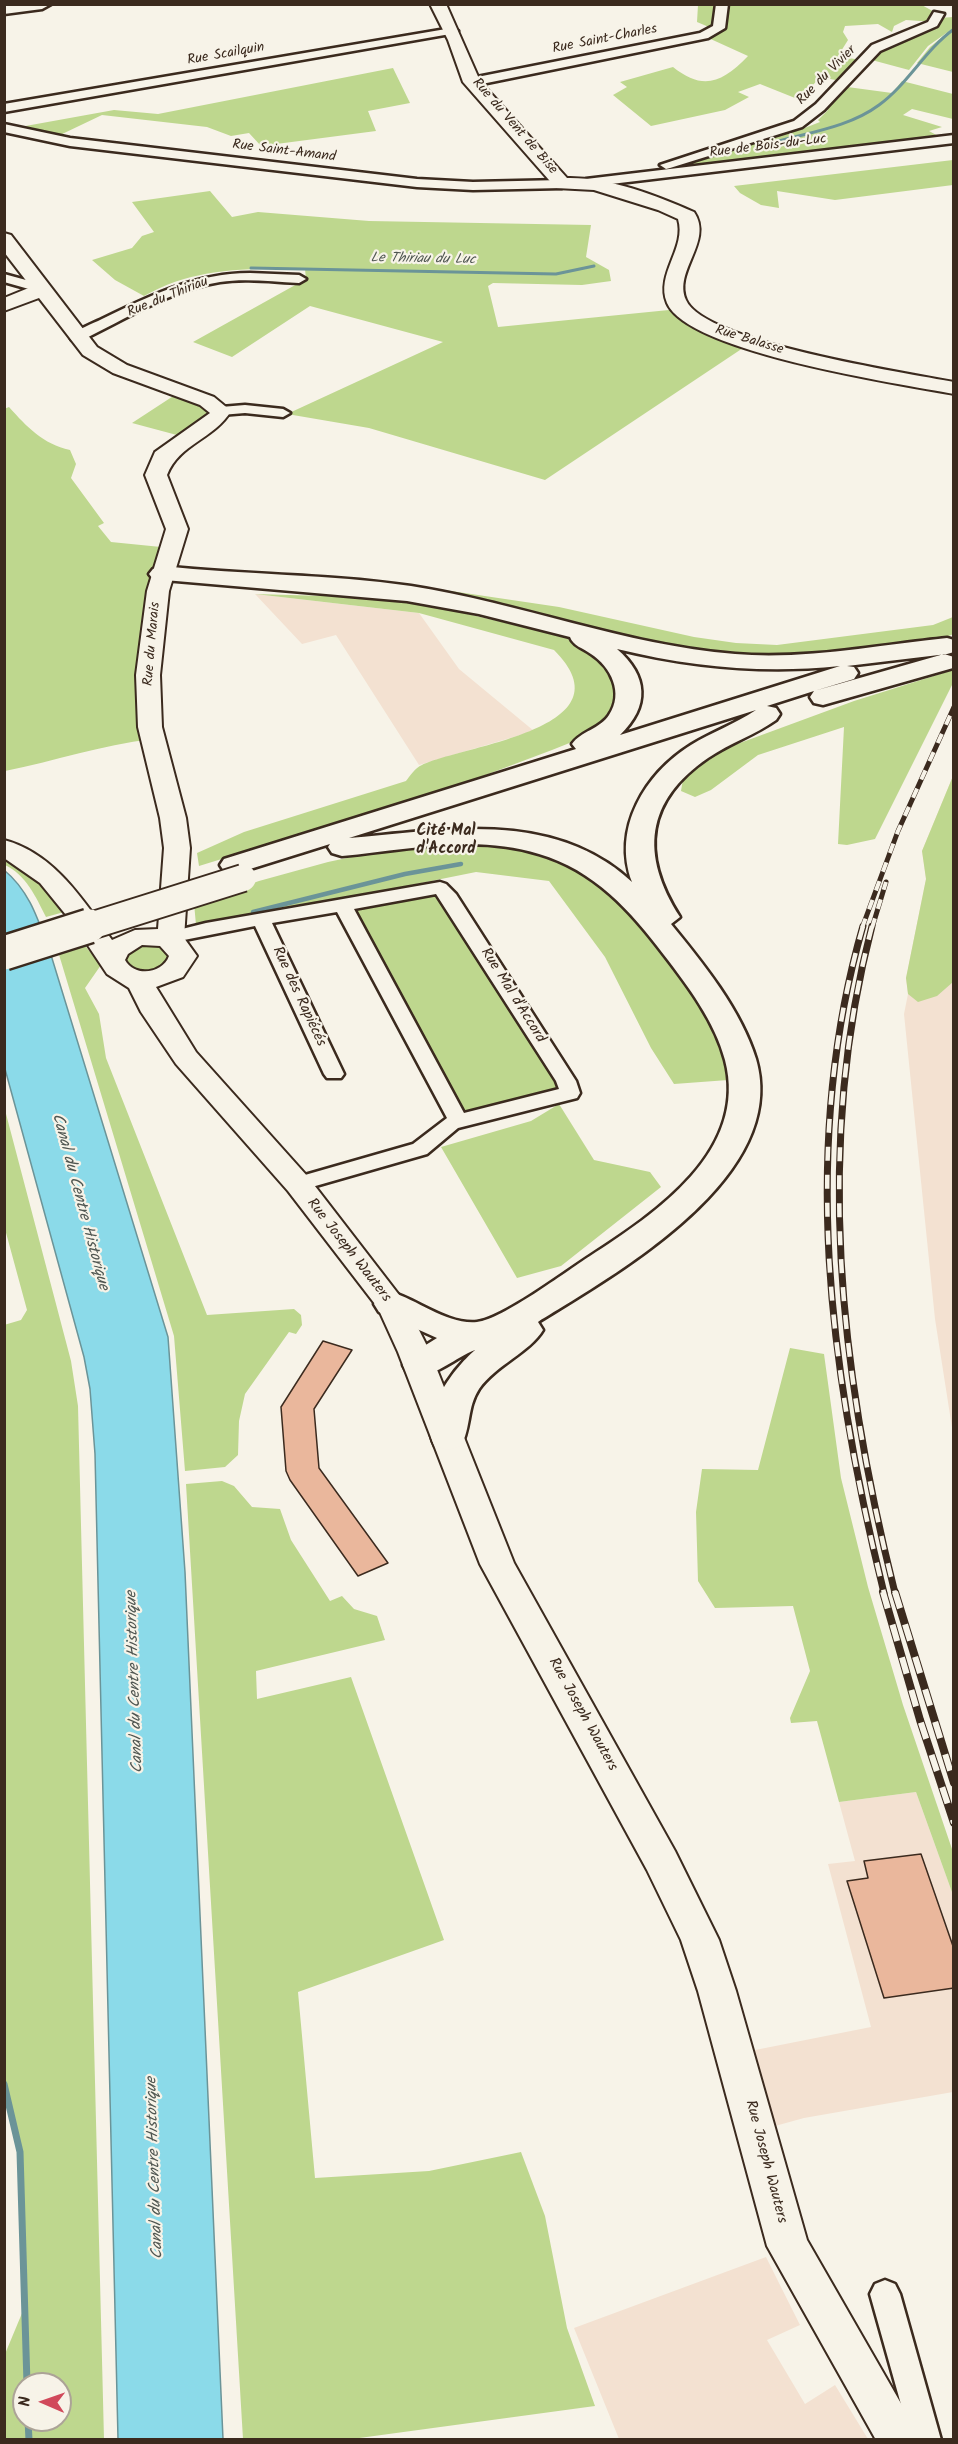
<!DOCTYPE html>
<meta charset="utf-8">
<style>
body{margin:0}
#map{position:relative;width:958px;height:2444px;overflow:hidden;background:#f7f3e8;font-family:Kalam,sans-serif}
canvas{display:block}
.frame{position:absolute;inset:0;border:6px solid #3b2a1e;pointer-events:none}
.north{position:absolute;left:12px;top:2372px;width:60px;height:60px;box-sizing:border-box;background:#f7f3e8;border:2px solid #aca397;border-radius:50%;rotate:272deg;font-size:16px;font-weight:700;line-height:24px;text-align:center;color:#3b2a1e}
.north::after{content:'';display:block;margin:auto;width:21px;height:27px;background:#d1495b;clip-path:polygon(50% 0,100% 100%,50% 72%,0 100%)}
</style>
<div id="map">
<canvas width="958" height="2444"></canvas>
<div class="frame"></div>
<div class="north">N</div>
</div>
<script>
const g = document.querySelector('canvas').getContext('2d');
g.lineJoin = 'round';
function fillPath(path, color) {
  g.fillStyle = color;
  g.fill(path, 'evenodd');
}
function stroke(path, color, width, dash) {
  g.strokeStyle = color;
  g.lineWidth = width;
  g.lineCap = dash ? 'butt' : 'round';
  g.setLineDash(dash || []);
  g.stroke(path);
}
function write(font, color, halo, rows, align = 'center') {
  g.font = font + ' Kalam,sans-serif';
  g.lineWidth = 4.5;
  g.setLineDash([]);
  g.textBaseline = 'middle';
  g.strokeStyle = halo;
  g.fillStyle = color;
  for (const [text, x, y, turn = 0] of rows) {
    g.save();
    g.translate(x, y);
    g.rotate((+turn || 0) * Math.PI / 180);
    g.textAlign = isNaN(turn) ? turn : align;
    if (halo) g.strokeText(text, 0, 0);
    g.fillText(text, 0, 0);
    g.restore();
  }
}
const built = new Path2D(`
 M255,594L419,613L459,669L534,731L419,765L336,635L302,644Z
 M953,776V1434L935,1319L904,1014L908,994L906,978L926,879L922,851Z
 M916,1792L953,1895V2092L804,2118L757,2131L735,2054L871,2027L828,1864L855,1861L839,1802Z
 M766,2257L800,2325L767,2340L805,2404L835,2385L868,2439H619L574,2328Z`);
const green = new Path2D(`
 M920,4L938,14L935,22L906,20L894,26L892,32L878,24L845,26L843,32L848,40L838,56L860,60L841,81L820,77L800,100L760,84L738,92L749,97L725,110L651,126L613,95L627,87L620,82L673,67C703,91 722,83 748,56L704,36L716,30L697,22L698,5Z
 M953,17V72L917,63L930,47L952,29L928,46L909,70L868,59L876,51L927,28L936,29L940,25L935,24L939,18Z
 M393,68L410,103L368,111L376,131L261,146L249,133L231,136L207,127L102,115L58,136L20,127L114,110L158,114Z
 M902,81L953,94V119L912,109L903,115L942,127L929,131L940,137L659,171L696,155L737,150L789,128L797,131L820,122L818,120L828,110L820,107L840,86L892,93Z
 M953,160V185L835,200L777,191L779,208L761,205L740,193L734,186Z
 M210,191L232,217L258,212L369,221L591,225L586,257L609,270L611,281L582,285L493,283L488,286L498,327L679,309L749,344L545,480L369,428L287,414L443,342L310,306L232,357L193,342L306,279L305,269C249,268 194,267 144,296L115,280L92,260L132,248L142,236L154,232L132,202Z
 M181,391L220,407L188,438L132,423Z
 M9,407C27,427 43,444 70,450L76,464L71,478L104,523L98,526L111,542L171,548L152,739C101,745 55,761 5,771L4,409Z
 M250,571L397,583L559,607L694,637L736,643L777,645L933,625L953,617V634L939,641L810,659L685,652L462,601L187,572Z
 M255,594L359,597L406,602L446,609L571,638L591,649L616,680L619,699L612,716L592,734L552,750L451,788L199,866L197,853L244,832L406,781C410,776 415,768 422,765C464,745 633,729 554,650L419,613Z
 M953,670V683L875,839L847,845L838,844L844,727L758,755L711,790L695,797L681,791L683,779L721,750L854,701Z
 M953,776V982L937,996L918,1002L908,994L906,978L926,879L922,851Z
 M427,841L500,842L557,857L609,890L675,966L711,1022L726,1056L728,1080L674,1084L651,1048L605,957L549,881L476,872L257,916L196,925L194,903L259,881L328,862Z
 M4,848L75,909L46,917C36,897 26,875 5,865Z
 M424,894L443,897L561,1087L560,1090L549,1096L464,1112L449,1090L355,909Z
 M81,941L101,965L85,988L99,1014L106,1058L207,1315L294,1309L301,1315L302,1325L296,1334L289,1332L245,1394L239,1421L238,1455L225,1467L185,1471L174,1336L57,948Z
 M138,945C150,945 161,944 168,955L166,965L154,972H130L121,955Z
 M559,1104L594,1160L650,1172L661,1187L561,1266L517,1278L441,1147L531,1121Z
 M5,1110L71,1361L78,1406L104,2439H5V2354L25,2306L20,2152L4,2084V1325L21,1320L27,1310L5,1229ZM24,2384H60V2420H24Z
 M790,1348L824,1354L841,1478L868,1587L903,1705L953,1852V1895L916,1792L839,1802L817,1721L791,1723L790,1718L810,1671L793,1606L715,1608L698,1581L696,1512L702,1469L758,1470Z
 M222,1481L234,1486L252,1507L280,1509L291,1540L330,1601L342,1596L354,1609L377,1616L385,1640L256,1671L257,1699L351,1677L444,1940L298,1992L315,2178L429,2171L521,2152L545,2216L567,2328L595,2406L352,2439H243L186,1484Z`);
const water = new Path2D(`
 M4,870C31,892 39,923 51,955L168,1337L185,1572L223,2439H118L95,1454L90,1389L84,1357L5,1069Z`);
const streamFar2 = new Path2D(`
 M779,141C812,132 851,126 879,105C908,84 925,50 954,29
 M251,268L556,274L594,266`);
const streamFar1 = new Path2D(`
 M253,912L405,874L461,864`);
const stream = new Path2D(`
 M4,2084L20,2152L27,2384
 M28,2420L29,2440`);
const building = new Path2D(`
 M323,1341L352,1350L314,1409L319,1468L388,1563L358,1576L290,1480L286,1471L281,1407Z
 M921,1854L954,1949V1988L884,1998L847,1881L868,1878L864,1861Z`);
const street = new Path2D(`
 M716,4H728L725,28L708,38L472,86L466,82L472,78L700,33L713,26Z
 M934,12L944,14L937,26L880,51L824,110L802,127L670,168L666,169L660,165L794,121L816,104L872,45L928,22Z
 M452,28L458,31L456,33L4,112V104Z
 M4,124L70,138L417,179L473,182L562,180L568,184L562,188L473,190L417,187L70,146L4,132Z
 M954,135V143L586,187L580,183L586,179Z
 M250,273L299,275L306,279L299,283C273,282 246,278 220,282C171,290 126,319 82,340H72L70,337C77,329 92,324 102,319C149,296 196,273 250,273Z
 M4,274L48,286L50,289L43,293L4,282Z
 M245,405L283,409L290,413L283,417L245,413L221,415L214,411L221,407Z
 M440,882L446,884L456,894L576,1081L580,1093L577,1098L458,1128L427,1154L298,1191L291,1189L288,1184L291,1179L413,1144L447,1118L337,912L272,923L344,1074L341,1078H327L324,1074L255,926L184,940L179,946L172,948L163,942L170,932L206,923ZM436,894L556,1081L559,1089L464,1113L354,909Z
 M885,2280L895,2284L900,2294L941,2440H911L870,2294L875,2284Z`);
const secondary = new Path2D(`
 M430,4H446L480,81L567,178C609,177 655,195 694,212C714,241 673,271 686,300C704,342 906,373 954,382V394C900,384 687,352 667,303C655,274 687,248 678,219L658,210L594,190L556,188L463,82L448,40Z
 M4,233L11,235L97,347L127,365L214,397L231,411C214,439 179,444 167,475L188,529L169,591L160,675L162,727L186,818L190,848L184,938L197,956L183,977L156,987L196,1052L308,1177L406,1304L430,1352L514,1563L675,1851L719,1940L736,1991L807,2240L922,2440H876L767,2246L698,1991L681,1940L647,1870L480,1564L398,1352L378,1308L288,1191L176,1064L141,1012L129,988L107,974L75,926L40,883L4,858V840C54,853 84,901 112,940L135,930L158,929L164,848L160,818L138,727L136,675L147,591L166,529L145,475L155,452L210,413L200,405L113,373L83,355L39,298L4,311V298L31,287L4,252ZM142,945L160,946L169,956C163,973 135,978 125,960L128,954Z`);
const primary = new Path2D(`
 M4,4H51L42,9L4,14Z`);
const highway = new Path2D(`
 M162,566C245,575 329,574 411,586C520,603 624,645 735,654C805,660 877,645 947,638L954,640V652L947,654L847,666L854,667L858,673L854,679L814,691L944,654L954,657L953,668L823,705L814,703L810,697L814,691L767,706L776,708L780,714L776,720C755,735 730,743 708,758C645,801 640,855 680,917L671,924C703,963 741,1010 756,1059C790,1176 619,1272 538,1322L543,1330C530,1352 496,1365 479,1389C467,1407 471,1428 461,1446L448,1450L435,1446C418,1416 452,1370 475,1350C452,1359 432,1381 408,1374L403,1365L408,1356L437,1338L379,1312L374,1304L379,1296L391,1292C418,1300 448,1325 477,1322C503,1319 565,1272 590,1256C655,1214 749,1151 725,1060C715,1022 688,986 664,955C631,911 594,870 539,854C476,834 407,850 342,856L332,853L328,847L330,844L234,874L224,871L220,865L224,859L576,749L572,744C581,731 600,729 609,715C624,693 611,667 591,654C583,648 573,646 570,637L479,614L407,601L153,579L149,574L153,569ZM617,649C691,667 763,674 840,666L620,735C650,706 648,676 617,649ZM756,710C735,724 712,732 691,745C645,774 612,828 632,882C554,809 444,830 349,838Z`);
const railFar2 = new Path2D(`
 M862,928L898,831L954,707
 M872,928L886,882`);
const railFar1 = new Path2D(`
 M863,926C799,1147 830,1375 884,1593
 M872,926C814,1148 840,1374 895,1593`);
const rail = new Path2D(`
 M883,1592L920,1720L954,1823
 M895,1592L954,1783`);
const highwayBridgeFar1 = new Path2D(`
 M84,928L243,878`);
const highwayBridge = new Path2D(`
 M4,953L89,926`);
const farStreetnames = [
 ["Rue Saint-Charles",605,40,-11],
 ["Rue Scailquin",226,55,-10],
 ["Rue du Vivier",827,76,-45],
 ["Rue du Vent de Bise",514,127,49],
 ["Rue de Bois-du-Luc",768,147,-7],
 ["Rue Saint-Amand",284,152,7],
 ["Rue du Thiriau",168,298,-22],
 ["Rue Balasse",749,341,17],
 ["Rue du Marais",153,644,-85]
];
const farWaternames = [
 ["Le Thiriau du Luc",423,260,1]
];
const streetNames = [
 ["Rue Mal d'Accord",512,996,58],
 ["Rue des Rapiécés",298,997,65],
 ["Rue Joseph Wauters",348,1251,52],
 ["Rue Joseph Wauters",582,1715,61],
 ["Rue Joseph Wauters",765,2162,75]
];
const neighbourhoodNames = [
 ["Cité Mal",446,832],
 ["d'Accord",446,850]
];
const waterNames = [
 ["Canal du Centre Historique",79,1202,75],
 ["Canal du Centre Historique",136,1682,-92],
 ["Canal du Centre Historique",156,2168,-92]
];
fillPath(built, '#f3e1d1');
fillPath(green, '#bed78e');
fillPath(water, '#8bdae9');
stroke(water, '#6b9498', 1.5);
stroke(streamFar2, '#6b9498', 3);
stroke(streamFar1, '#6b9498', 4.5);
stroke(stream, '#6b9498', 7);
fillPath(building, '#eab79c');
stroke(building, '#3b2a1e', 1.5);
stroke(street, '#3b2a1e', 5);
stroke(secondary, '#3b2a1e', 4);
stroke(primary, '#3b2a1e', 5);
stroke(highway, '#3b2a1e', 5);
fillPath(street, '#f7f3e8');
fillPath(secondary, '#f7f3e8');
fillPath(primary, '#f7f3e8');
fillPath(highway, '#f7f3e8');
stroke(railFar2, '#3b2a1e', 5);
stroke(railFar1, '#3b2a1e', 7);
stroke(rail, '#3b2a1e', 8);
stroke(railFar2, '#f7f3e8', 4, [10]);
stroke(railFar1, '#f7f3e8', 4.5, [14]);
stroke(rail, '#f7f3e8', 6, [17]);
stroke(highwayBridgeFar1, '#3b2a1e', 30, []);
stroke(highwayBridge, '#3b2a1e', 38, []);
stroke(highwayBridgeFar1, '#f7f3e8', 26);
stroke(highwayBridge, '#f7f3e8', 33);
write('14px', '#3b2a1e', '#f7f3e8', farStreetnames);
write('italic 14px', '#4f5651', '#f7f3e8', farWaternames);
write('15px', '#3b2a1e', '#f7f3e8', streetNames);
write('bold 16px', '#3b2a1e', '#f7f3e8', neighbourhoodNames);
write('italic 16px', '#4f5651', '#f7f3e8', waterNames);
</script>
